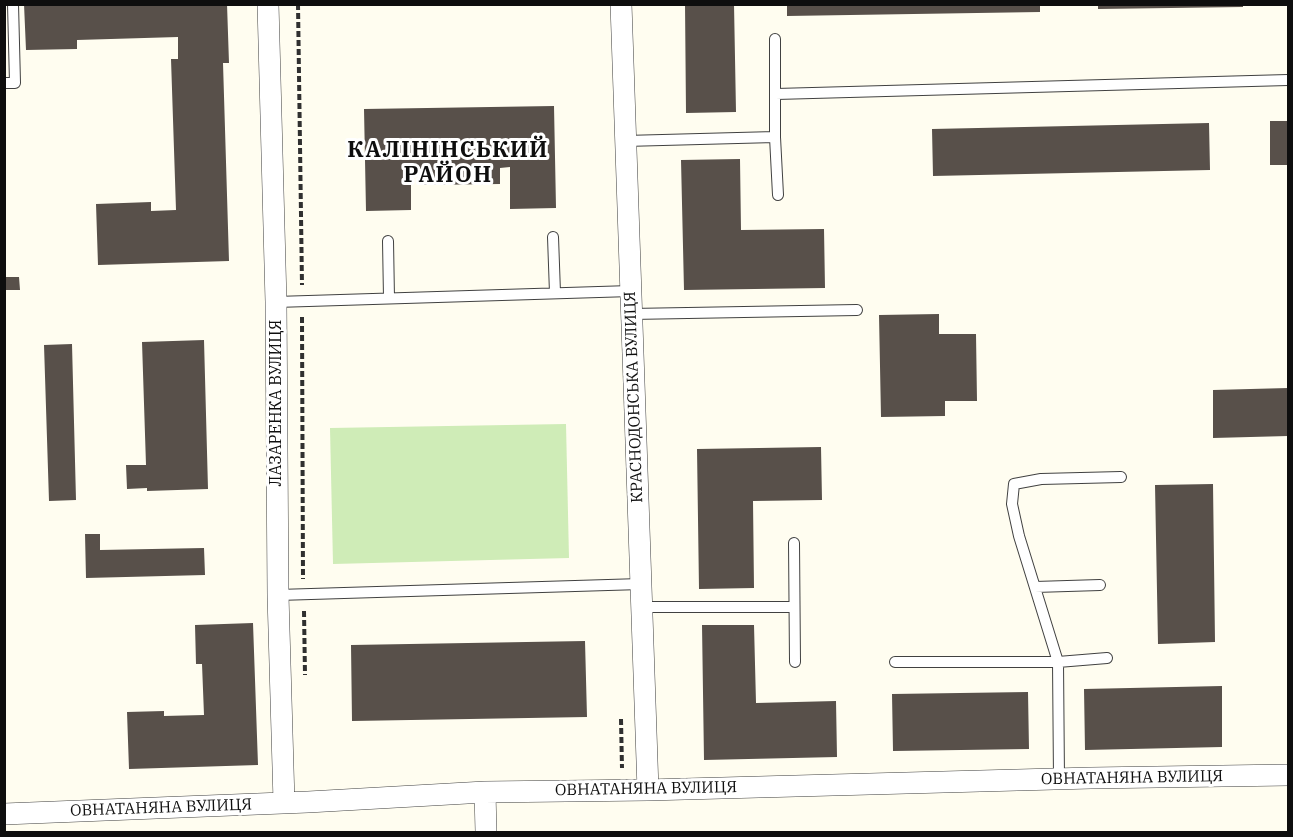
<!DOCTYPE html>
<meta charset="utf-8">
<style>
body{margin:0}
#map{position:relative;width:1293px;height:837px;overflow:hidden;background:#fffdf0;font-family:"IBM Plex Serif",serif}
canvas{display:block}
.frame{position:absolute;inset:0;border:6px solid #0e0e0e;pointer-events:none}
</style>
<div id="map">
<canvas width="1293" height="837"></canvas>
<div class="frame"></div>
</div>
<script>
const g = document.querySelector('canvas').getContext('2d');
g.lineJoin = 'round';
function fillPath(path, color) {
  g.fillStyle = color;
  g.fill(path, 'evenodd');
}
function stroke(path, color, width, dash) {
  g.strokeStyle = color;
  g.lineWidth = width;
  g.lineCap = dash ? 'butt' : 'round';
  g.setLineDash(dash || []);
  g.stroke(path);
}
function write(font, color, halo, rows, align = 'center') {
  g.font = font + ' "IBM Plex Serif",serif';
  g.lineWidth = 6;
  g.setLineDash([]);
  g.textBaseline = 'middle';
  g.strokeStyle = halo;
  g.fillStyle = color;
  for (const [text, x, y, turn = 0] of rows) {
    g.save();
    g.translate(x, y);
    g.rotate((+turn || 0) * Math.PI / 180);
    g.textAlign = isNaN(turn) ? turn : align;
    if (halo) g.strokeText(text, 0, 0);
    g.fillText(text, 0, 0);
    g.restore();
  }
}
const green = new Path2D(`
 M566,424L569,558L333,564L330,428Z`);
const building = new Path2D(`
 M24,4H227L229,63H223L229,261L98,265L96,204L151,202V211L176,210L171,59H178V37L77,40V49L26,50Z
 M685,4H734L736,112L686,113Z
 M787,4H1040V12L787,16Z
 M1098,4H1243V7L1098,9Z
 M554,106L556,208L510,209V167L500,168V184L424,185V169H411V210L366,211L364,109Z
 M1270,121H1288V165H1270Z
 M1209,123L1210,170L933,176L932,129Z
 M740,159L741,230L824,229L825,288L684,290L681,160Z
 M4,277H19L20,290H4Z
 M939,314V334H976L977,401H945V416L881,417L879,315Z
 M204,340L208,489L147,491V488L127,489L126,465H146L142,342Z
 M72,344L76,500L49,501L44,345Z
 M1288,388V436L1213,438V390Z
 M821,447L822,500L753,501L754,588L699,589L697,449Z
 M1213,484L1215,642L1158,644L1155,485Z
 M85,534H100V550L204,548L205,575L86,578Z
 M253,623L258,765L129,769L127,712L164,711V716L204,715L202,664H196L195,625Z
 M702,625H754L756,703L836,701L837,757L704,760Z
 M585,641L587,717L352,721L351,645Z
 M1222,686V747L1085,750L1084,689Z
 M1028,692L1029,749L893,751L892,694Z`);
const path = new Path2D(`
 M298,4L302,285
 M302,317L303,579
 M304,611L305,675
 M621,719L622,768`);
const lane = new Path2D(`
 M775,39V137L778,195
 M4,83H15L13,4
 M776,94L1288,80
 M625,141L775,137
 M553,237L555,293
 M388,241L389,298
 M276,302L631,291
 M631,314L857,310
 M794,543L795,662
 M1035,587L1100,585
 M278,595L641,584
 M642,607H794
 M895,662H1058L1107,658
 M1059,779L1058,662L1019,536L1012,504L1014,484L1041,479L1121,477`);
const street = new Path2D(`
 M268,4L276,302L278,595L284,802
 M621,4L648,790
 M485,792L486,832
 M4,814L308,802L485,792L648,790L1091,778L1288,775`);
const streetNames = [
 ["КРАСНОДОНСЬКА ВУЛИЦЯ",634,397,-92],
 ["ЛАЗАРЕНКА ВУЛИЦЯ",276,403,-90],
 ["ОВНАТАНЯНА ВУЛИЦЯ",1132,778,-1],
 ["ОВНАТАНЯНА ВУЛИЦЯ",646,789,-1],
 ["ОВНАТАНЯНА ВУЛИЦЯ",161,808,-2]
];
const districtNames = [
 ["КАЛІНІНСЬКИЙ",448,151],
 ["РАЙОН",448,176]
];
fillPath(green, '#cfecb7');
fillPath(building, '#58504a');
stroke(lane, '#414141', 12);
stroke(street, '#414141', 22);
stroke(path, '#303030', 4, [6, 3]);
stroke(lane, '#fff', 10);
stroke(street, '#fff', 21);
write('16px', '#0e0e0e', '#fff', streetNames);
g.letterSpacing = '1.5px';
write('bold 22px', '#0e0e0e', '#fff', districtNames);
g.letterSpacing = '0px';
</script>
